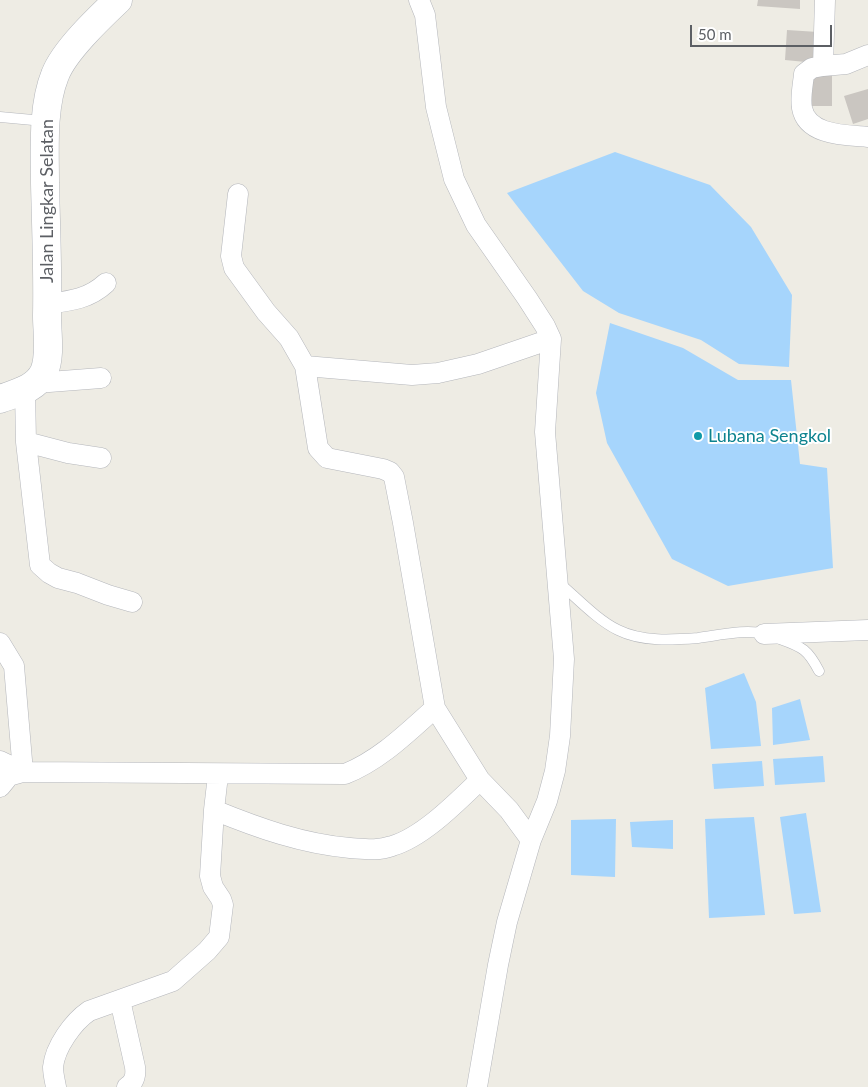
<!DOCTYPE html>
<style>
body{margin:0}
#map{position:relative;width:868px;height:1087px;overflow:hidden;background:#eeece4;font-family:Lato,sans-serif}
canvas{display:block}
.scale{position:absolute;left:690px;top:25px;width:142px;height:22px;box-sizing:border-box;border:2px solid #5c5f64;border-top:0;padding-left:6px;font-size:15px;line-height:18px;white-space:nowrap;color:#5c5f64;-webkit-text-stroke:4px #fff;paint-order:stroke}
</style>
<div id="map">
<canvas width="868" height="1087"></canvas>
<div class="scale">50 m</div>
</div>
<script>
const g = document.querySelector('canvas').getContext('2d');
g.lineJoin = 'round';
function fillPath(path, color) {
  g.fillStyle = color;
  g.fill(path, 'evenodd');
}
function stroke(path, color, width, dash) {
  g.strokeStyle = color;
  g.lineWidth = width;
  g.lineCap = dash ? 'butt' : 'round';
  g.setLineDash(dash || []);
  g.stroke(path);
}
function write(font, color, halo, rows, align = 'center') {
  g.font = font + ' Lato,sans-serif';
  g.lineWidth = 4;
  g.setLineDash([]);
  g.textBaseline = 'middle';
  g.strokeStyle = halo;
  g.fillStyle = color;
  for (const [text, x, y, turn = 0] of rows) {
    g.save();
    g.translate(x, y);
    g.rotate((+turn || 0) * Math.PI / 180);
    g.textAlign = isNaN(turn) ? turn : align;
    if (halo) g.strokeText(text, 0, 0);
    g.fillText(text, 0, 0);
    g.restore();
  }
}
const water = new Path2D(`
 M615,152L710,185L751,227L792,295L789,367L739,364L701,340L619,313L583,291L507,193Z
 M610,323L683,348L738,380H791L800,464L827,468L833,568L728,586L672,559L607,443L596,393Z
 M744,673L756,702L761,746L711,749L705,688Z
 M800,699L810,740L773,745L772,708Z
 M823,756L825,782L775,785L773,759Z
 M762,761L764,786L714,789L712,764Z
 M806,813L821,912L794,914L780,817Z
 M754,817L765,915L709,918L705,819Z
 M616,819L615,877L571,875V820Z
 M673,820V849L632,847L630,822Z`);
const building = new Path2D(`
 M758,0H800V9L757,6Z
 M787,30L818,32L816,63L785,60Z
 M807,74L832,75V106H806Z
 M868,89V119L853,124L844,96Z`);
const lane = new Path2D(`
 M0,117L44,121
 M558,582C576,597 597,620 618,630C642,642 672,640 698,638C721,635 744,629 767,634
 M780,639C803,647 808,650 819,671`);
const street = new Path2D(`
 M419,0L425,15L436,107L454,179L476,225L527,298L545,326L551,339L545,432L564,659L560,736L555,771L547,801L531,840L507,922L498,965L477,1087
 M825,0L823,66L812,68L804,74C803,85 800,97 802,108C807,136 847,135 868,137
 M823,66L846,64L868,55
 M238,194L231,256L234,268L266,312L289,338L305,366L318,448L327,458L383,469L390,472L394,477L403,523L435,708L480,780L509,810L531,840
 M47,304C70,301 89,299 106,283
 M305,366L412,375L438,373L478,364L551,339
 M36,383L101,378
 M25,390L26,442L40,565L49,573L58,578L77,583L108,595L132,602
 M26,442L68,453L101,458
 M764,634L868,630
 M0,643L14,666L23,772
 M0,761L23,772
 M218,775L214,810C258,828 303,844 350,848C365,849 378,851 392,846C423,837 457,802 480,780
 M0,787L9,776L23,772L345,774C380,760 407,733 435,708
 M120,1000L135,1067C136,1075 135,1082 127,1087
 M56,1087C55,1081 53,1074 53,1067C55,1047 73,1022 89,1011L173,981L207,951L219,937L223,905L221,899L213,887L210,876L214,810`);
const secondary = new Path2D(`
 M0,399C16,393 36,389 44,372C51,356 47,333 47,316C48,272 46,228 45,183C45,150 42,107 55,75C64,51 99,18 118,0`);
const markers = [
 [698,436,5,"#0f9aa8"]
];
const streetNames = [
 ["Jalan Lingkar Selatan",47,201,-90]
];
const cultureNames = [
 ["Lubana Sengkol",708,436]
];
fillPath(water, '#a6d5fc');
fillPath(building, '#cac6c1');
stroke(lane, '#b4b6bb', 11);
stroke(street, '#b4b6bb', 21);
stroke(secondary, '#b3b6bb', 29);
stroke(lane, '#fff', 10);
stroke(street, '#fff', 20);
stroke(secondary, '#fff', 28);
for (const [x, y, r, color] of markers) {
  const dot = new Path2D();
  dot.arc(x, y, r, 0, 2 * Math.PI);
  g.fillStyle = color;
  g.fill(dot);
  stroke(dot, '#fff', 2);
}
write('18px', '#5c5f64', '#fff', streetNames);
write('18px', '#0d838f', '#fff', cultureNames, 'left');
</script>
